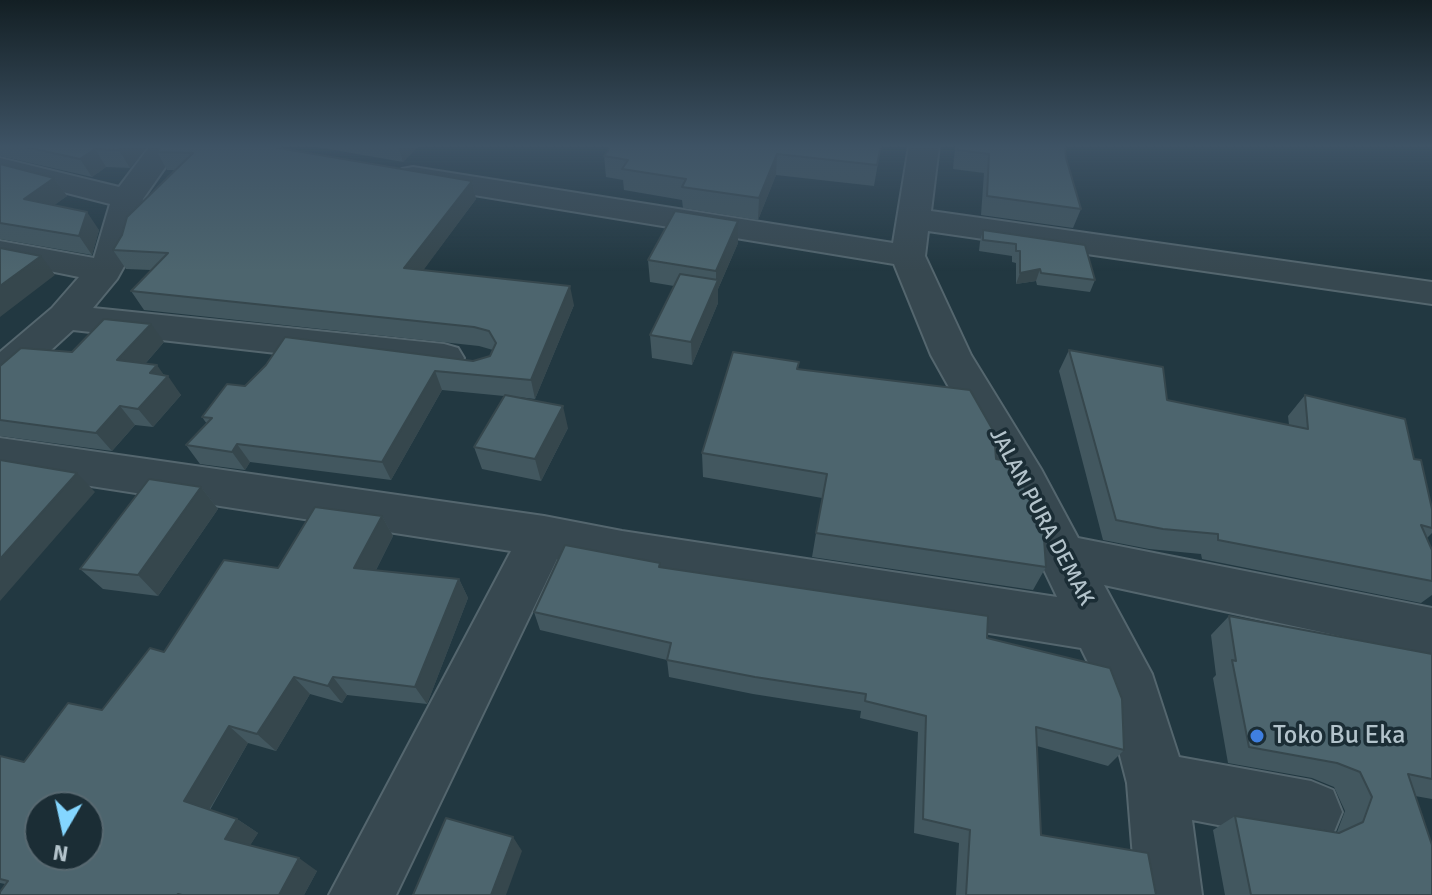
<!DOCTYPE html>
<style>
body{margin:0}
#map{position:relative;width:1432px;height:895px;overflow:hidden;background:#223841;font-family:Signika,sans-serif}
canvas{display:block}
.north{position:absolute;left:24px;top:791px;width:80px;height:80px;box-sizing:border-box;background:#1b2d35;border:2px solid #586971;border-radius:50%;rotate:189deg;font-size:22px;font-weight:700;line-height:32px;text-align:center;color:#b3c3cb}
.north::after{content:'';display:block;margin:auto;width:28px;height:36px;background:#84d6ff;clip-path:polygon(50% 0,100% 100%,50% 72%,0 100%)}
</style>
<div id="map">
<canvas width="1432" height="895"></canvas>
<div class="north">N</div>
</div>
<script>
const g = document.querySelector('canvas').getContext('2d');
g.lineJoin = 'round';
function stroke(path, color, width, dash) {
  g.strokeStyle = color;
  g.lineWidth = width;
  g.lineCap = dash ? 'butt' : 'round';
  g.setLineDash(dash || []);
  g.stroke(path);
}
function fillPath(path, color) {
  g.fillStyle = color;
  g.fill(path, 'evenodd');
}
function write(font, color, halo, rows, align = 'center') {
  g.font = font + ' Signika,sans-serif';
  g.lineWidth = 7;
  g.setLineDash([]);
  g.textBaseline = 'middle';
  g.strokeStyle = halo;
  g.fillStyle = color;
  for (const [text, x, y, turn = 0] of rows) {
    g.save();
    g.translate(x, y);
    g.rotate((+turn || 0) * Math.PI / 180);
    g.textAlign = isNaN(turn) ? turn : align;
    if (halo) g.strokeText(text, 0, 0);
    g.fillText(text, 0, 0);
    g.restore();
  }
}
const street = new Path2D(`
 M150,146H180L143,199L132,252L117,279L93,308L444,344L458,348L464,358L458,368L444,372L73,330L14,384L0,388V352L52,308L79,277L0,261V241L94,258L110,204L0,176V158L119,187Z
 M909,146H939L931,211L1432,282V304L928,231L925,256L971,355L1041,469L1078,538L1432,608V656L1104,585L1152,674L1179,757L1311,781L1333,790L1342,812L1333,834L1311,843L1192,820L1202,895H1136L1127,783L1105,697L1081,648L622,573L557,559L396,895H329L511,551L0,472V438L544,516L622,531L1057,597L1004,486L931,355L894,264L413,185L402,183L398,176L402,169L413,167L893,243Z`);
const wall = new Path2D(`
 M0,146H148L130,168L106,167L92,177L0,156Z
 M161,146L472,181L476,199L423,270L574,305L535,399L518,397L568,428L541,481L482,469L474,447L504,396L442,390L391,480L250,462L245,470L200,464L186,445L207,424L202,417L245,386L473,361L490,356L493,350L479,346L144,310L131,291L151,270L126,269L113,250L176,170H167L157,152Z
 M311,146H419L403,162Z
 M881,146L874,186L776,175L758,220L683,208L682,200L624,190L623,180L606,177L604,156Z
 M955,146H1065L1066,158L1081,209L1073,228L981,215L984,173L953,169Z
 M0,164L54,178L67,196L54,205L99,230L92,255L0,239Z
 M983,230L1095,280L1090,292L1037,285L1036,281L1016,284V263L1012,262V256L979,251L980,242Z
 M738,243L718,289V303L692,365L652,358L650,335L674,286L650,282L648,260Z
 M164,342L145,364L165,375L181,395L153,427L135,425L112,451L0,436V366L72,352Z
 M1069,350L1167,400L1289,425L1288,416L1305,395L1414,459L1432,509V533L1427,538L1432,550V595L1421,603L1202,559L1201,554L1149,549L1103,540L1059,371Z
 M798,369L996,459L1046,567L1033,590L812,557L822,498L703,477L702,453Z
 M201,487L218,509L158,596L103,589L80,569Z
 M382,516L393,536L376,570L459,579L468,598L427,704L347,695L342,703L310,694L276,751L248,743L210,810L237,819L258,833L250,845L317,871L304,895H0L5,884L0,883V756L24,762L102,710L164,652L278,568Z
 M661,567L987,638L1124,750L1108,766L1037,746L1041,835L1156,895H956L959,843L914,833L918,732L860,718L861,711L753,694L669,677L667,660L540,630L534,612Z
 M1229,616L1432,654V799L1415,796L1432,895H1225L1213,830L1235,816L1337,832L1345,811L1334,787L1312,778L1228,763L1213,678L1216,675L1211,635Z`);
const shadedWall = new Path2D(`
 M122,146H148L130,168L119,150Z
 M398,146H419L403,162Z
 M95,149L106,167L92,177L80,159Z
 M777,154L776,175L758,220L759,198Z
 M54,178L67,196L37,218L24,199Z
 M472,181L476,199L411,287L404,268Z
 M87,212L99,230L92,255L79,236Z
 M738,221V243L718,289V303L692,365L691,342L716,285V271Z
 M41,256L55,275L0,317V286Z
 M1040,269L1036,281L1016,284L1020,273Z
 M570,286L574,305L535,399L531,380Z
 M151,324L164,342L132,379L117,360Z
 M157,365L166,378L168,376L181,395L153,427L138,409L150,373Z
 M435,371L442,390L391,480L382,462Z
 M120,406L135,425L112,451L96,433Z
 M563,406L568,428L541,481L535,459Z
 M237,444L250,462L245,470L232,452Z
 M77,473L95,492L0,601V559Z
 M201,487L218,509L158,596L138,575Z
 M382,516L393,536L367,588L354,568Z
 M459,579L468,598L427,704L415,687Z
 M294,677L310,694L276,751L257,734Z
 M333,677L347,695L342,703L328,686Z
 M229,726L248,743L206,815L184,801Z
 M237,819L258,833L246,852L225,839Z
 M513,837L522,851L506,895H491Z
 M299,858L317,871L304,895H279Z`);
const building = new Path2D(`
 M21,146H122L119,150L95,149L80,159Z
 M161,146H267L472,181L404,268L570,286L531,380L435,371L382,462L237,444L232,452L186,445L212,418L202,417L227,384L245,386L266,365L285,337L473,361L490,356L496,343L489,331L474,327L131,291L168,253L113,250L122,235L127,217L193,153L157,152Z
 M611,146H881L877,165L777,154L759,198L682,187L686,179L622,169L628,160L604,156Z
 M958,146H1065L1066,158L1081,209L987,196L989,154L958,150Z
 M0,164L54,178L24,199L87,212L79,236L0,223Z
 M675,211L738,221L716,271L648,260Z
 M983,230L1085,245L1095,280L1041,273L1040,269L1020,273V251H1016V244L983,240Z
 M0,248L41,256L0,286Z
 M680,274L718,280L691,342L650,335Z
 M104,319L151,324L117,360L157,365L150,373L168,376L138,409L120,406L96,433L0,420V366L21,348L72,352Z
 M1069,350L1163,367L1167,400L1308,429L1305,395L1405,419L1414,459L1421,460L1432,509V528L1421,525L1432,550V581L1218,540V534L1163,529L1116,520Z
 M733,352L799,362L797,369L970,390L994,432L996,459L1012,462L1043,525L1046,567L816,533L827,474L702,453Z
 M505,395L563,406L535,459L474,447Z
 M0,460L77,473L0,559Z
 M149,479L201,487L138,575L80,569Z
 M315,507L382,516L354,568L459,579L415,687L333,677L328,686L294,677L257,734L229,726L184,801L237,819L225,839L299,858L279,895H182L178,894L177,895H0V892L8,881L0,879V756L24,762L68,703L102,710L150,648L164,652L224,560L278,568ZM40,807H88V855H40Z
 M565,545L660,563L659,567L988,616L987,638L1110,668L1122,699L1124,750L1036,727L1041,835L1148,853L1156,895H966L970,830L923,819L926,716L865,701L866,694L755,677L667,660L671,643L534,612Z
 M1229,616L1432,654V779L1408,774L1432,845V895H1251L1235,816L1339,833L1363,822L1372,797L1360,772L1337,763L1249,747L1232,660L1236,661Z
 M446,818L513,837L491,895H413Z`);
const markers = [
 [1257,736,8,"#3f7fe0"]
];
const streetNames = [
 ["JALAN PURA DEMAK",1041,517,62]
];
const nearPoinames = [
 ["Toko Bu Eka",1273,736]
];
stroke(street, '#54666e', 4);
fillPath(street, '#374850');
fillPath(wall, '#42575f');
fillPath(shadedWall, '#36474d');
fillPath(building, '#4d656e');
stroke(building, '#36474d', 2);
const sky = g.createLinearGradient(0, 0, 0, 271);
sky.addColorStop(0, '#131f24');
sky.addColorStop(0.54, '#3e5365');
sky.addColorStop(1, '#3e536500');
g.fillStyle = sky;
g.fillRect(0, 0, 1432, 271);
for (const [x, y, r, color] of markers) {
  const dot = new Path2D();
  dot.arc(x, y, r, 0, 2 * Math.PI);
  g.fillStyle = color;
  g.fill(dot);
  stroke(dot, '#1b2d35', 3);
}
write('22px', '#b3c3cb', '#1b2d35', streetNames);
write('26px', '#b3c3cb', '#1b2d35', nearPoinames, 'left');
</script>
